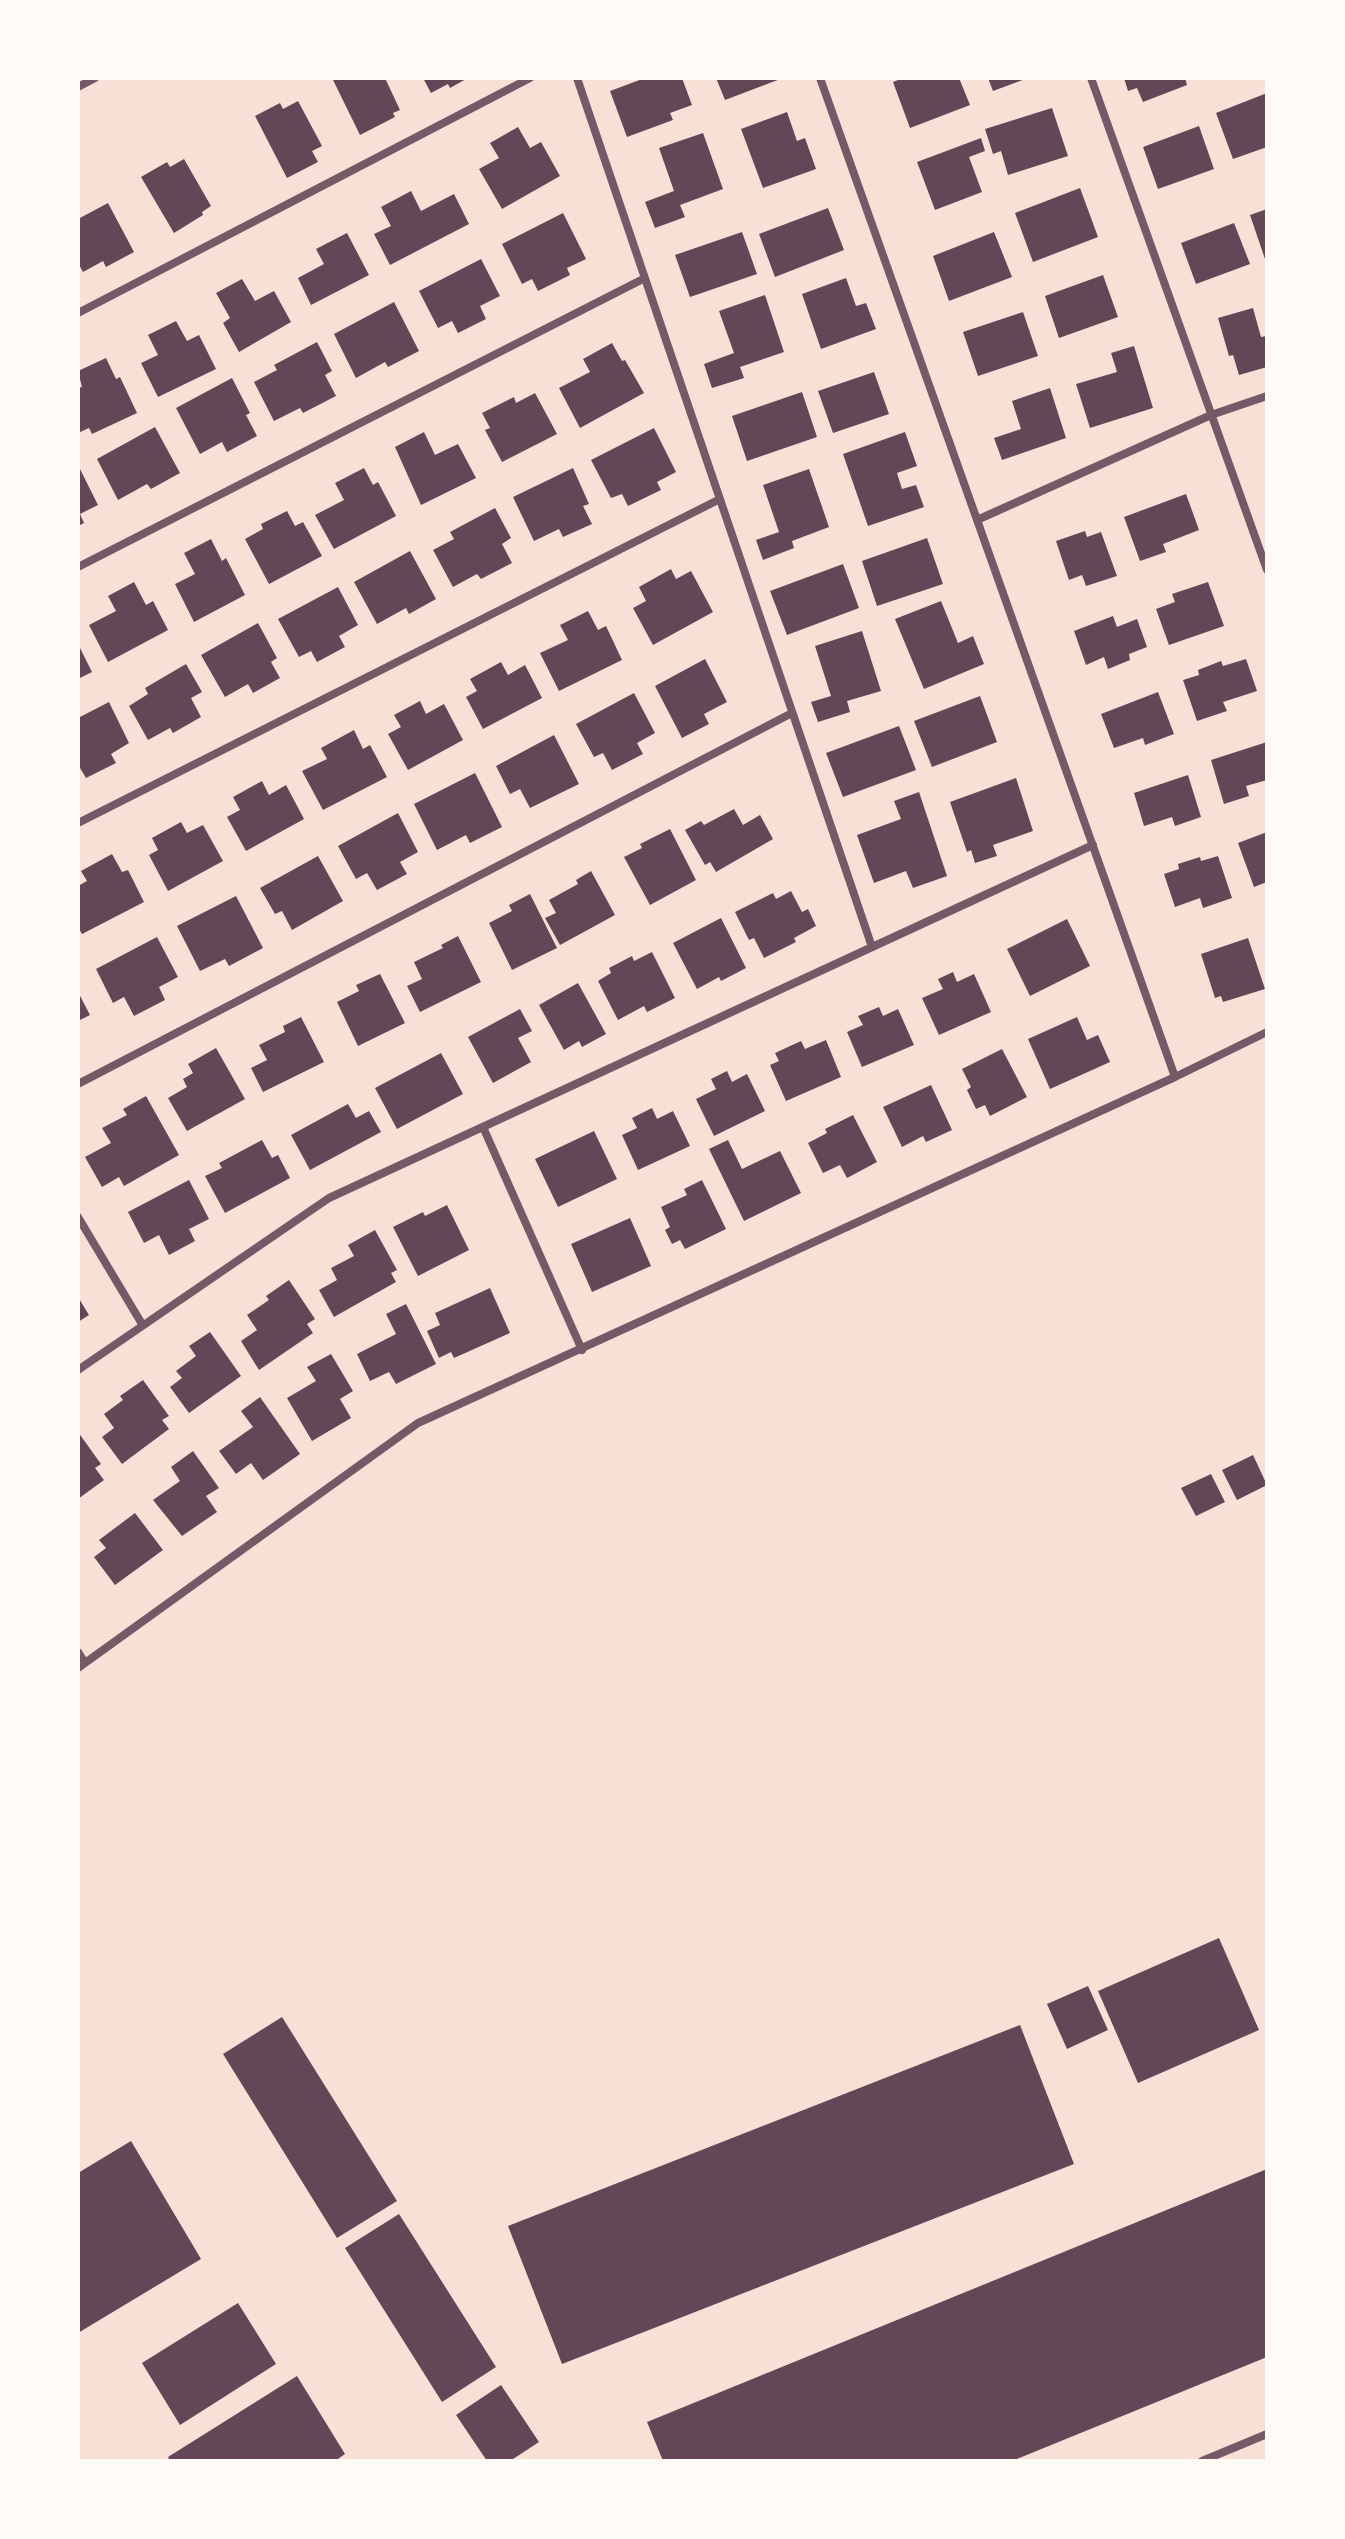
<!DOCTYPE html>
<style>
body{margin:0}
#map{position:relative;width:1345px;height:2539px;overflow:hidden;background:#f7e1d7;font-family:"Golos Text",sans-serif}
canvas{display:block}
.frame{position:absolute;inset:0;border:80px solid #fffaf5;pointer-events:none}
</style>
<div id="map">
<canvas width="1345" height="2539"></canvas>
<div class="frame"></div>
</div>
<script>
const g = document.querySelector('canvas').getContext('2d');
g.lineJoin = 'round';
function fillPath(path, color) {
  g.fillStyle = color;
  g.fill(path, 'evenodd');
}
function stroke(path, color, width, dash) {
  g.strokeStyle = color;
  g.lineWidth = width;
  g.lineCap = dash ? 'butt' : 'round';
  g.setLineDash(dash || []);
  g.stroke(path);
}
const building = new Path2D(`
 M337,78H385L400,110L393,113L395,117L360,135L333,80Z
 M423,78H468L450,88L448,84L431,93Z
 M645,78H682L692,105L670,113L673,120L627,137L610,91Z
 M716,78H783L725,100Z
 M903,78H959L970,105L910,128L893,82Z
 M988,78H1028L993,91Z
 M1124,78H1185L1187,85L1143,102L1137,88L1128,91Z
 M1267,93V147L1233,159L1216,113Z
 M298,101L322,146L312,151L318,162L287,178L255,116L280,103L283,109Z
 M1052,108L1068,156L1008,175L1001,151L993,154L985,129Z
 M787,112L797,141L805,138L816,169L763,188L741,129Z
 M1199,126L1214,169L1158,189L1143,147Z
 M518,127L530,148L541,142L560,176L502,209L479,169L499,158L490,143Z
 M703,133L723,189L680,205L685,217L655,228L645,202L674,191L659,148Z
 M981,138L985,151L969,157L982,192L935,210L917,162Z
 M184,159L211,206L202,212L203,215L174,233L141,177L167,162L170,167Z
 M1080,188L1098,237L1033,262L1015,213Z
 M411,191L421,211L454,194L469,224L390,265L374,234L391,226L381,207Z
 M108,203L134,252L106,267L103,261L83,272L78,263V219Z
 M828,208L844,250L775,277L759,234Z
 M1267,209V262H1266L1250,215Z
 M563,213L586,259L567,268L570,275L538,291L532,279L522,284L502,244Z
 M1234,223L1250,264L1196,284L1181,243Z
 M742,232L757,274L690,297L675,255Z
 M994,232L1012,277L949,301L933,256Z
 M347,233L369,275L311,305L298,278L324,264L316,249Z
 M481,259L500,296L480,306L486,319L458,333L452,321L438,328L419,291Z
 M1103,275L1118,317L1059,338L1045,296Z
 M846,278L856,306L866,303L876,329L821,349L802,294Z
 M242,279L255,301L274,291L291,322L239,352L223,323L230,318L216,293Z
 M765,295L784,352L740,367L744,378L712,388L704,364L734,353L719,311Z
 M394,302L419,351L388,367L385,362L356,378L334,334Z
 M1253,308L1261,337L1267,336V367L1239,375L1233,355L1229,356L1218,318Z
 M1023,312L1038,356L978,376L963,332Z
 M176,321L187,341L199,335L216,369L158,397L141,363L158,355L148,335Z
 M317,342L332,371L325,375L336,396L303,413L300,408L274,421L254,382L277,370L274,365Z
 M612,343L622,361L625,360L644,393L580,428L559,388L590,372L583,359Z
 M1134,346L1153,408L1090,428L1076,384L1117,372L1111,353Z
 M106,358L116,379L120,377L137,413L92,434L89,428L78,433V388L82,387L78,371Z
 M874,372L889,414L833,433L818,391Z
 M232,378L250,413L246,415L257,436L227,452L222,442L200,454L176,408Z
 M1050,388L1066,438L1002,460L994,438L1021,429L1012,401Z
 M802,392L817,437L747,461L732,416Z
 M535,393L557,434L502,462L485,430L490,428L482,413L514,397L516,403Z
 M155,427L180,473L151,489L147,484L118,500L97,459Z
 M654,428L676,472L657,482L661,490L628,506L622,494L611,498L591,460Z
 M424,432L435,455L458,444L476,478L421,505L395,447Z
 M905,432L917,466L897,473L902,489L916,485L924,507L868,526L843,454Z
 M78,465L98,505L80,514L84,523L78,526Z
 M364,468L373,485L378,482L396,516L334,549L315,515L344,500L335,483Z
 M573,468L589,504L583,506L592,524L563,537L559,529L534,541L513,497Z
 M809,469L829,527L792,541L794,548L763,560L756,540L779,532L763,485Z
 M1186,494L1199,530L1163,544L1166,552L1140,561L1124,517Z
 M495,508L511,538L502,544L512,563L481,579L477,574L453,587L433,550L454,539L450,532Z
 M287,511L295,526L303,522L322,556L269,584L245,539L263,529L261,524Z
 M1085,531L1087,537L1101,532L1117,576L1086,586L1082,575L1069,580L1056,541Z
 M927,538L943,584L877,606L862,561Z
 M211,539L222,561L226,558L245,595L194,622L175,584L195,574L184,553Z
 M410,551L436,599L409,614L406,608L377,624L354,582Z
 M843,564L859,608L787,635L770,591Z
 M671,569L676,579L691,571L713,612L653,645L633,608L646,601L639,587Z
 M134,582L146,605L153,601L168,630L108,662L89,625L116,611L108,596Z
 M1208,582L1224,626L1169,645L1156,609L1175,602L1172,594Z
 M338,587L358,625L339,636L345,647L317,662L311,651L299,657L278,619Z
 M941,601L958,643L973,636L984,664L924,689L895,619Z
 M588,611L598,630L606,626L622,660L559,691L540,653L568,640L560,625Z
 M1113,616L1117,627L1137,619L1147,647L1129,654L1130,660L1108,669L1104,657L1086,665L1074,631Z
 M258,623L277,658L271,662L280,678L253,693L248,684L225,697L201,655Z
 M862,631L881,691L847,701L850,712L818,722L811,702L831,696L815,646Z
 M78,644L92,672L78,679Z
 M705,659L727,702L704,714L709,724L682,738L655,686Z
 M1246,659L1257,691L1223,702L1227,711L1197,721L1183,680L1199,675L1198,670L1221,661L1223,666Z
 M501,662L508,675L525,665L542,698L483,729L466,697L477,691L470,679Z
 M186,664L202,692L191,698L201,717L173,733L170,728L148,740L129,706L148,694L145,688Z
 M1158,692L1174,734L1145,745L1143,738L1114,748L1101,714Z
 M634,693L655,733L637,743L643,754L612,770L603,753L594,757L576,724Z
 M980,696L997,742L932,767L914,721Z
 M420,701L426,714L444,704L463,740L408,770L388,734L401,727L394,715Z
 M109,702L129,743L111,754L116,763L86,778L80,768L78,770V718Z
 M899,726L916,770L843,797L826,753Z
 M354,730L363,749L370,745L387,777L323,810L302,771L327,759L321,748Z
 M554,735L579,784L530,808L520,789L510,794L496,766Z
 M1267,742V780L1246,786L1249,796L1224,804L1211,760Z
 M475,773L502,827L470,843L466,835L437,850L414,804Z
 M1188,775L1201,817L1175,826L1172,817L1144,826L1134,793Z
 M1016,778L1033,831L993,845L997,856L975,863L971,850L967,852L950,802Z
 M262,781L269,795L286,785L304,819L246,851L227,817L240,810L233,797Z
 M919,792L947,876L913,888L906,871L874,883L857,835L901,819L894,801Z
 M734,809L743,825L760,815L773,839L716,872L710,862L705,865L685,830L701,821L704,825Z
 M398,813L418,852L400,862L407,874L377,890L367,873L356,879L338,846Z
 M181,822L187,833L203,825L223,861L168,891L149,855L158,850L152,838Z
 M670,829L696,880L650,905L624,857L642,848L640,844Z
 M1267,832V882L1254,887L1238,843Z
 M112,854L122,872L128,870L144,902L82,934L78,927V886L87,881L81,871Z
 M318,856L343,901L292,930L282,911L275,914L260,888Z
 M1218,856L1232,898L1203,908L1200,898L1175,907L1164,874L1179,869L1178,864L1200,857L1201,861Z
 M591,871L615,915L560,945L545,918L556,913L549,900L578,884L576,880Z
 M791,891L802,912L808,909L816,926L794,938L796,942L764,958L754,938L749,940L735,912L773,893L776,899Z
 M530,894L557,948L512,970L489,923L512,911L509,905Z
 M236,896L263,948L229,966L225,959L200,971L177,926Z
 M721,918L746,968L721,981L719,977L697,989L673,943Z
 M1067,919L1090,966L1030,996L1007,949Z
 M458,936L481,982L420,1012L407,986L422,979L414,962L443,948L441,945Z
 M157,937L178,977L159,987L165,1000L134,1016L124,997L113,1003L96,969Z
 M1248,938L1265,989L1223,1002L1221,996L1215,998L1201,954Z
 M652,952L675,998L647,1012L644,1006L618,1020L598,981L611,973L609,968L632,956L634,961Z
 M953,972L957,982L974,974L991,1012L939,1035L922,998L943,989L938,979Z
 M380,974L405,1023L358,1046L337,1002L359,991L356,985Z
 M578,983L606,1034L582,1047L579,1041L564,1050L539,1005Z
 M78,992L90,1015L78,1021Z
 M879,1007L883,1016L898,1009L914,1045L862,1067L847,1032L863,1025L858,1016Z
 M520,1009L532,1031L518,1038L531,1062L493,1083L468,1037Z
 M301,1017L324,1062L263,1092L251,1068L267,1060L259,1045L285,1032L283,1026Z
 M1077,1017L1087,1040L1098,1035L1110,1062L1050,1089L1028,1039Z
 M826,1040L841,1077L786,1101L770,1065L779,1061L775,1053L801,1041L805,1049Z
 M216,1048L245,1099L187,1131L168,1098L187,1087L183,1079L193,1073L188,1064Z
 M1002,1049L1027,1097L990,1116L985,1105L976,1109L967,1090L971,1087L962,1069Z
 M441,1053L463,1094L397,1129L375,1088Z
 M727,1071L732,1082L747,1074L765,1111L714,1136L696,1099L716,1089L711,1079Z
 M931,1085L952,1130L926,1142L923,1136L902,1147L883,1107Z
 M146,1096L179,1155L124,1186L119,1177L102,1187L85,1157L111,1143L102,1128L127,1115L123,1109Z
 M348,1104L356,1118L369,1111L381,1132L310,1170L291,1135Z
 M652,1108L657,1119L673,1111L690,1146L638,1170L622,1135L637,1128L632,1118Z
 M853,1115L877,1162L847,1178L840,1165L823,1173L808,1143L827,1133L825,1129Z
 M594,1131L617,1179L558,1207L535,1159Z
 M262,1140L272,1158L278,1155L290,1178L225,1213L205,1176L222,1168L219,1163Z
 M728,1140L742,1169L780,1151L801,1193L744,1221L709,1149Z
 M189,1180L209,1219L189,1229L195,1241L169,1255L159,1235L144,1243L128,1212Z
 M702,1180L726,1229L685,1249L680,1240L672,1244L665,1230L670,1227L661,1207L687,1195L684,1189Z
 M447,1205L469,1250L418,1276L393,1227L423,1212L425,1216Z
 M630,1218L651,1266L592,1292L571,1244Z
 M375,1230L397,1270L391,1273L396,1282L334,1317L319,1290L337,1280L331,1268L354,1256L348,1245Z
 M289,1280L315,1319L307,1324L313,1333L259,1370L241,1341L257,1330L247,1315L269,1300L266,1296Z
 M490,1288L510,1333L454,1358L451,1352L439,1358L427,1331L440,1325L435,1313Z
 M78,1297L89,1315L78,1322Z
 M406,1304L436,1364L396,1384L389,1372L370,1381L357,1354L396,1334L386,1314Z
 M210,1332L241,1376L189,1413L170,1387L182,1378L176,1371L196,1356L189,1346Z
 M331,1354L353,1391L340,1399L351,1418L312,1441L287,1398L316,1381L307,1367Z
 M143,1380L169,1416L162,1420L169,1429L122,1464L102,1437L114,1428L104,1414L123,1400L120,1396Z
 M260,1397L300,1454L263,1480L251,1463L236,1474L219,1451L253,1427L241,1411Z
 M78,1432L101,1464L95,1468L104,1480L78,1499Z
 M193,1451L219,1488L206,1496L217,1512L182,1536L153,1500L180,1481L171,1467Z
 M1253,1455L1267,1485L1237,1500L1222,1470Z
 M1211,1474L1225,1502L1196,1516L1181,1488Z
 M135,1513L163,1550L115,1585L94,1557L106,1548L99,1540Z
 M1219,1938L1259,2030L1138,2083L1098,1991Z
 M1088,1986L1108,2030L1067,2049L1047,2004Z
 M282,2017L397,2201L337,2238L223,2054Z
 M1020,2025L1074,2164L562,2364L508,2226Z
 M131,2141L201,2259L78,2333V2173Z
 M1267,2169V2357L1012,2461H663L647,2422Z
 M399,2214L496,2367L442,2402L345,2248Z
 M238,2303L276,2364L180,2425L142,2363Z
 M297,2376L345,2454L335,2461H170L168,2457Z
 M501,2385L539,2442L510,2461H487L456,2415Z`);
const minor = new Path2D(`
 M577,78L872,947
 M820,78L1175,1077
 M1091,78L1267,570
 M78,87L95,78
 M78,313L530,78
 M977,520L1211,415L1267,396
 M78,567L645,278
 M78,823L720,499
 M78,1084L792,713
 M483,1127L582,1350
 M78,1217L142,1324
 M78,1370L329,1198L1093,845
 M78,1652L85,1663
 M78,1668L418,1423L1175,1077L1267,1032
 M1202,2461L1267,2434`);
fillPath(building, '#644757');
stroke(minor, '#755966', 8);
</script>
